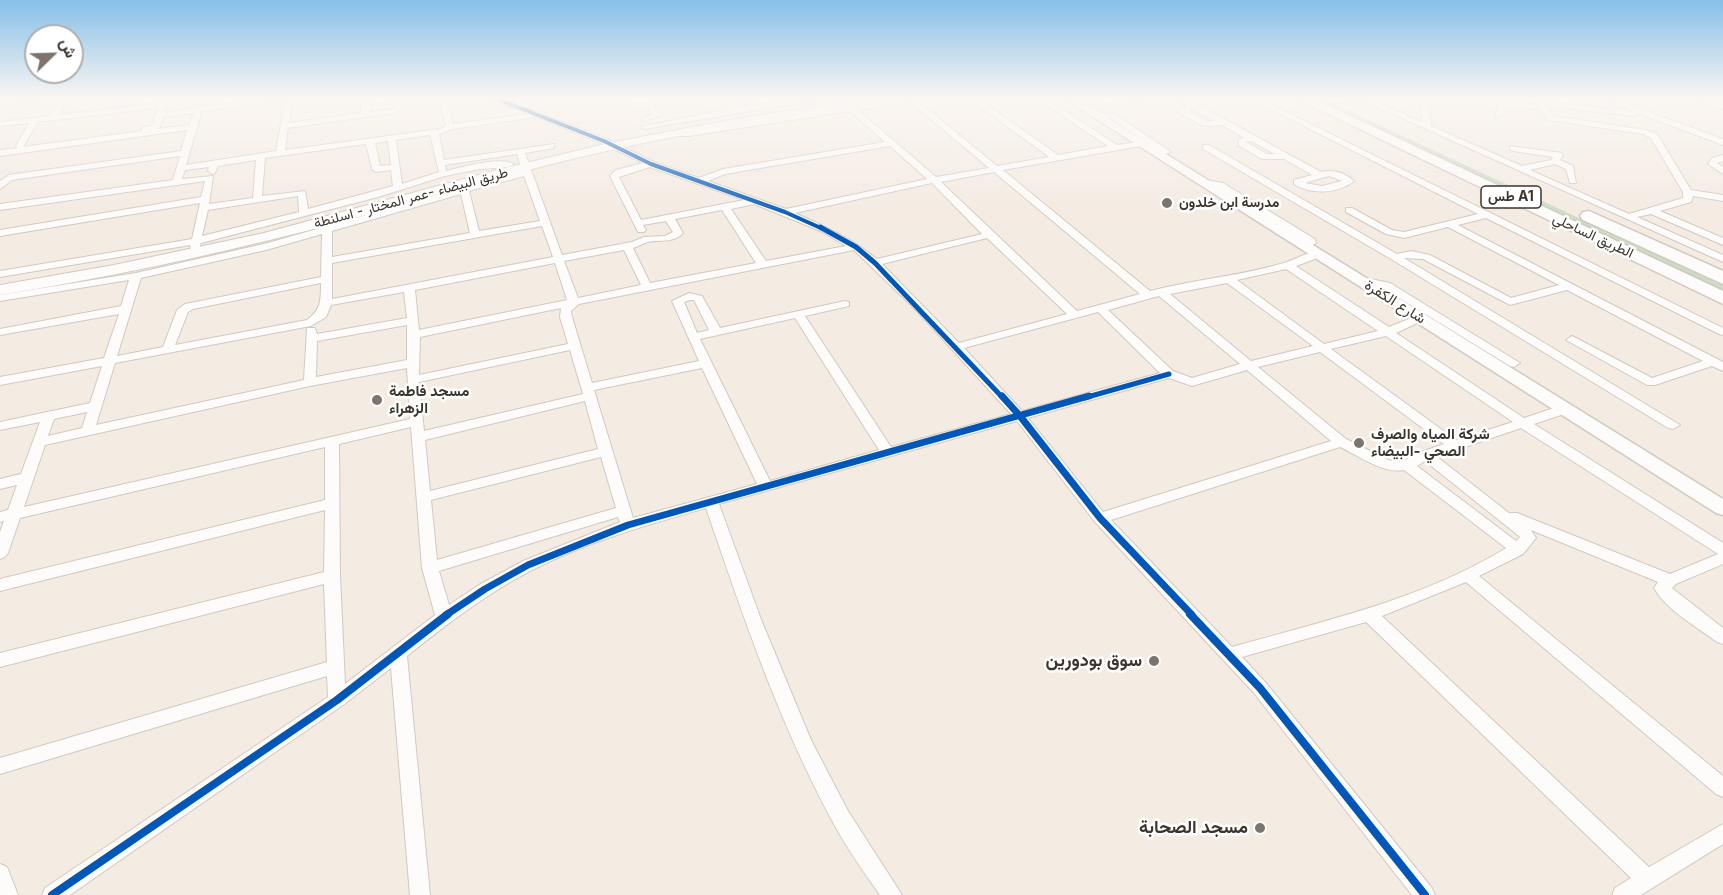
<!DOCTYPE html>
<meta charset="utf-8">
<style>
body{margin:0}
#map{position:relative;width:1723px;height:895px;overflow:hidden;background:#f4ebe2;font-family:Inter,Vazirmatn,sans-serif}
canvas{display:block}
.north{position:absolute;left:24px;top:24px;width:60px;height:60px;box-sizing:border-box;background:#fff;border:2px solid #b1aeab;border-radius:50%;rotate:67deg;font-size:16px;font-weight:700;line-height:24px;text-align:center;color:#3b352e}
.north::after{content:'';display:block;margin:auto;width:21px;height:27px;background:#7c756d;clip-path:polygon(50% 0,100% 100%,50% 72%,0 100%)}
</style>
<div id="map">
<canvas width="1723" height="895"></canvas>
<div class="north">ش</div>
</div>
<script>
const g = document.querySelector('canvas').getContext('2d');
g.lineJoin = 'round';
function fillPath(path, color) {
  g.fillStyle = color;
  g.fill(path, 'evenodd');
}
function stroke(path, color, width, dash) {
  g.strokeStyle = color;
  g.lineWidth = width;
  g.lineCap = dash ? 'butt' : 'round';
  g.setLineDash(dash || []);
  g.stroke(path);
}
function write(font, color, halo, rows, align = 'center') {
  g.font = font + ' Inter,Vazirmatn,sans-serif';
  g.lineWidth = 5;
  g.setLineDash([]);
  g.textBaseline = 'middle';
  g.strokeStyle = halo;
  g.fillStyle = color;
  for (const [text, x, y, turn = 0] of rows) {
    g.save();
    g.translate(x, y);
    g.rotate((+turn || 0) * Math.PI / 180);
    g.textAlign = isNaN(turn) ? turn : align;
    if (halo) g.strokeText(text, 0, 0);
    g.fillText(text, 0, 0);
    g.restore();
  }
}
const green = new Path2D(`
 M1308,97H1319L1723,285V294Z`);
const minor = new Path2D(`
 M37,97H59L55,99L0,105V101Z
 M61,97H69L59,115L159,103L161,97H169L164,112L278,97H296L292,99L289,123L361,113V97H369V105L396,102L404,108L394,113L288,128L285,150L440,129L446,126L438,97H446L453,124L528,114L488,97H498L607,139L654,162L699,178L723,169L885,142L850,111L689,136H666V132H689L911,97H929L917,100L997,166L1049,157L967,97H976L1058,155L1108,146L1034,97H1043L1117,145L1144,141V145L1141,146L1003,170L1150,291C1195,279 1243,276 1287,262C1298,258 1311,250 1323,252V256L1296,266L1389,327L1416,316H1424V320L1396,333L1524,418L1560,406H1570L1571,409L1570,412L1534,424L1723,543V564L1676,584L1672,588L1723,628V644L1717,642C1697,627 1666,610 1654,588L1658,582L1531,530L1536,538L1523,554L1479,576L1723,776V797L1716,794L1466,582L1382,616L1649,867L1723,824V844L1641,895H1612L1615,888L1631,878L1366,622L1242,657L1266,683L1432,888L1435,895H1412L1254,693L1095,522L1017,421L719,504L762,622L811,740L848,811L902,895H880C864,872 848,850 835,826C780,726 743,616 706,508C647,525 587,542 532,570C487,593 447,624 407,656L430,895H410L391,668L343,705L70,895H42L45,888L328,697L327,676L0,774V758L327,662L324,584L0,667V653L324,572L325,510L0,591V579L325,500V447L20,518L8,553L5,557L0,559V532L4,521L0,522V512L8,510L17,485L0,489V479L21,474L40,422L0,430V422L90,403L102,366L0,385V377L104,358L119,314L0,335V329L121,306L129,280L0,301V295L136,273L264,244L522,171L517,154L445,165L446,171C462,167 502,156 514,164L510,167L480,169L445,176L378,197L201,243L199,249H191L190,245L0,277V271L192,239L200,203L0,236V230L201,197L205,181L0,210V204L173,180L180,156L12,180L0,189V181L9,175L181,151L187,130L0,156V150L18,148L16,146L29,123L0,126V122L50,116ZM285,100L276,151L186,165L202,111ZM910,102L989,168L936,177L858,110ZM394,107L392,109L370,112V110ZM158,108L152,125L142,128V131L23,147L38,122ZM194,113L189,125L157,129L160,127L163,117ZM537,117L601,143L643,163L616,170L610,176L638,232H644L646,230L643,225L666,221L673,232L665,236L644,237L632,242L562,255L525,153L554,148V144L444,160L439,134L452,129ZM430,135L439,172L402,184L396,140ZM388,141L391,165L380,166L375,143ZM366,144L372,169L376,172L391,170L393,186L308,209L305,191L262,196L265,158ZM890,146L927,179L786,209L708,181L725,174ZM256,160L253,198L209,204L213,176L182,179L185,170L209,167L208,171L212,174L215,173L218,166ZM650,167L744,200L641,220L619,177ZM994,172L1140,294L1077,311L941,182ZM524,176L540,221L479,231L469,191ZM932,183L982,234L877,259C852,239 824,226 795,213ZM461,194L470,233L332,257V231ZM298,196L299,212L202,236L208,210ZM754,204L823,232L846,246L766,261L731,209ZM722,210L756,263L650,283L633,248C638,247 643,243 648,242C661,239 672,244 683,233L675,219ZM542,226L553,257L332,299V263ZM322,234L321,277L185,304L177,310L163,347L117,356L141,278L266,250ZM987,238L1067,314L959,343L882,264ZM624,250L641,285L578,298L564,261ZM854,250L916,310L1011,414L891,447L805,316L849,306V302L845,301L720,328L702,296L689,293L672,301L699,361L592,383L572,317L571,311L579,304ZM555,263L567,300L419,330L415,290ZM1286,269L1378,331L1324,344L1237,280ZM321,283C321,300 321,310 307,320L175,345L188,312L193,309ZM1227,283L1313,346L1251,361L1170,294ZM404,292L407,318L317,334L315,328H307L304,380L96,425L115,363L311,326L326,317L331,305ZM1159,296L1240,364L1192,378L1173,371L1108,310ZM690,300H694L709,330L697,333L684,302ZM561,308L560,317L568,344L419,375L420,337ZM1098,312L1160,373L1022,411L964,348ZM795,318L879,450L770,481L700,339ZM407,325V360L316,377L317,341ZM1386,336L1513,422L1456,440L1331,349ZM570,350L583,394L424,431L419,382ZM1320,352L1444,444L1421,452L1403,461L1397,462L1388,460L1346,439L1258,367ZM407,368L410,419L24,507L45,445L310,386ZM702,368L757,484L633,518L594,390ZM1247,370L1331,441L1103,512L1028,418L1169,378L1192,386ZM585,401L598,449L430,491L425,440ZM87,412L82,428L48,436L54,419ZM411,427L422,568L435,615L345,684L340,576L339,444ZM1521,428L1718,554L1670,574L1517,513H1509L1436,456L1461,450L1462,448ZM1340,447C1359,456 1383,474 1404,470L1506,548C1426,598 1321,622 1232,647L1111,520ZM601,457L616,508L437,560L431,500ZM1425,461L1519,536L1520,537L1516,541L1417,466ZM618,517L620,522L523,561L479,585L449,605L439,571Z
 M717,97H725L736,107L816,97H834L644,129L640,127L728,109Z
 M1148,97H1164L1091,110L1087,108Z
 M1172,97H1181L1197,104L1321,172C1333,169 1344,172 1354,181C1338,194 1311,195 1294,184V180L1312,175L1284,159H1262L1238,145L1239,139L1244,138L1222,125L1203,126L1179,113V109L1187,106ZM1193,109L1214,121H1207L1188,111ZM1251,141L1275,154H1267L1246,142ZM1329,176L1342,181L1322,186L1305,183Z
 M1247,97H1256L1723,328V335L1719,334L1486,218L1458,225L1723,362V371L1712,366L1655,385H1647L1566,340L1572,336L1576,338L1652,378L1703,361L1567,290L1510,305L1423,259L1404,258L1680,425L1673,429L1668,428L1391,259L1203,149V145H1209L1397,254L1411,251L1430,255L1511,298L1559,285L1448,227L1404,238L1386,234L1346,212V208H1352L1392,230L1404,232L1478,214Z
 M1355,97H1365L1422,122L1420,97H1428L1431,126L1522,166L1551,160L1553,157L1513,151L1510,150V146L1562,153L1563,155L1560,160L1573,166L1576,183H1570L1566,169L1555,164L1530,170L1629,214L1683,198V192L1651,138L1643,134L1548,120L1539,109L1506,106L1501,116H1495L1500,101L1536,104L1534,97H1542L1543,101L1634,112L1598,97H1608L1723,139V145L1637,113L1634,116L1545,106L1554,116L1645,130L1657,134L1691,190L1723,195V201L1693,196L1691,202L1660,211L1723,238V245L1651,214L1637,217L1723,255V262Z
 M1686,97H1697L1723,105V109Z
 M653,103L662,115L644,121L640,119L653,114L648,107L633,108L629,106L633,104Z
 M1092,112L1115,114L1171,152L1156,156V152L1160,151L1110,118L1092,116Z
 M1723,155V161L1717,163L1723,167V174L1708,164L1712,158Z
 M1204,180L1223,183L1315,239L1316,243L1309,247H1301L1300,245L1305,242L1218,187L1201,185L1199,183Z
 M1361,277L1390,283L1520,363L1514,367L1510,366L1383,288L1357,282L1356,280Z
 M0,864L7,867L18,895H0Z`);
const tertiary = new Path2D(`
 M1062,97H1074L1723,499V515L1716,513Z`);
const secondary = new Path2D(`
 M874,97H899L893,100C784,117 675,134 568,160C480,181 394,209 306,231C205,257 103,278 0,295V285L114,265L264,233L497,170L609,143L730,120Z`);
const trunk = new Path2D(`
 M1293,97H1310L1723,291V304Z
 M1333,97H1364L1362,100L1333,103L1331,100Z
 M1589,211L1723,271V284L1583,220L1580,216L1583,212Z`);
const cyclewayFar3 = new Path2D(`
 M492,97L604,141L651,164L785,212L823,229`);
const cyclewayFar2 = new Path2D(`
 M820,227L856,247L875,263L1003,398
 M1084,398L1169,374`);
const cyclewayFar1 = new Path2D(`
 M1002,396L1020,416L1100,518L1192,615
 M446,615L485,589L528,565L628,525L1089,396`);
const cycleway = new Path2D(`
 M1190,614L1260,688L1425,895
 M52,895L337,700L448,614`);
const markers = [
 [1167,203,6,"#7c756d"],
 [377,400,6,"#7c756d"],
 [1359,443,6,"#7c756d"],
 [1154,661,6,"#7c756d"],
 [1260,828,6,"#7c756d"]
];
const shields = [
 [1511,197,60]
];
const shieldNames = [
 ["طس A1",1511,197]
];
const farStreetnames = [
 ["طريق البيضاء -عمر المختار - اسلنطة",411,198,-15],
 ["الطريق الساحلي",1593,236,25]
];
const farPoinames = [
 ["مدرسة ابن خلدون",1179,203]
];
const streetNames = [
 ["شارع الكفرة",1395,302,32]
];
const poiNames = [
 ["مسجد فاطمة",389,391],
 ["الزهراء",389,408],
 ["شركة المياه والصرف",1371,434],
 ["الصحي -البيضاء",1371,451]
];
const nearPoinames = [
 ["سوق بودورين",1142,661],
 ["مسجد الصحابة",1248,828]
];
fillPath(green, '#ccdbc3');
stroke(minor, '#d0c9c2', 2);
stroke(tertiary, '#d0c9c2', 3);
stroke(secondary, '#d0c9c2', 2);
stroke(trunk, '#d0c9c2', 3);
fillPath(minor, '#fdfcfb');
fillPath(tertiary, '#fdfcfb');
fillPath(secondary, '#fdfcfb');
fillPath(trunk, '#fdfcfb');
stroke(cyclewayFar3, '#0057b8', 4);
stroke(cyclewayFar2, '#0057b8', 5);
stroke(cyclewayFar1, '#0057b8', 7);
stroke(cycleway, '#0057b8', 8);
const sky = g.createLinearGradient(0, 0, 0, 222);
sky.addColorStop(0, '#86bfe9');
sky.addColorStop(0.44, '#faf6f2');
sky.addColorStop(1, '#faf6f200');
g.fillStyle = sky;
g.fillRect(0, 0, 1723, 222);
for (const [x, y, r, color] of markers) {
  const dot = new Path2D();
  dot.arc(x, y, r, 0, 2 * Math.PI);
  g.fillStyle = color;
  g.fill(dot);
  stroke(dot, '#fff', 2);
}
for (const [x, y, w] of shields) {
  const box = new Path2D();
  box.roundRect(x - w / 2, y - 11, w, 22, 4.5);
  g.fillStyle = '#fff';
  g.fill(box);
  stroke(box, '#3b352e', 1.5);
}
write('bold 14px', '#3b352e', null, shieldNames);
write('14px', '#3b352e', '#fff', farStreetnames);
write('bold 14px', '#3b352e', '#fff', farPoinames, 'left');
write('15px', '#3b352e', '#fff', streetNames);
write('bold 15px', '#3b352e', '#fff', poiNames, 'left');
write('bold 18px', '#3b352e', '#fff', nearPoinames, 'right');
</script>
